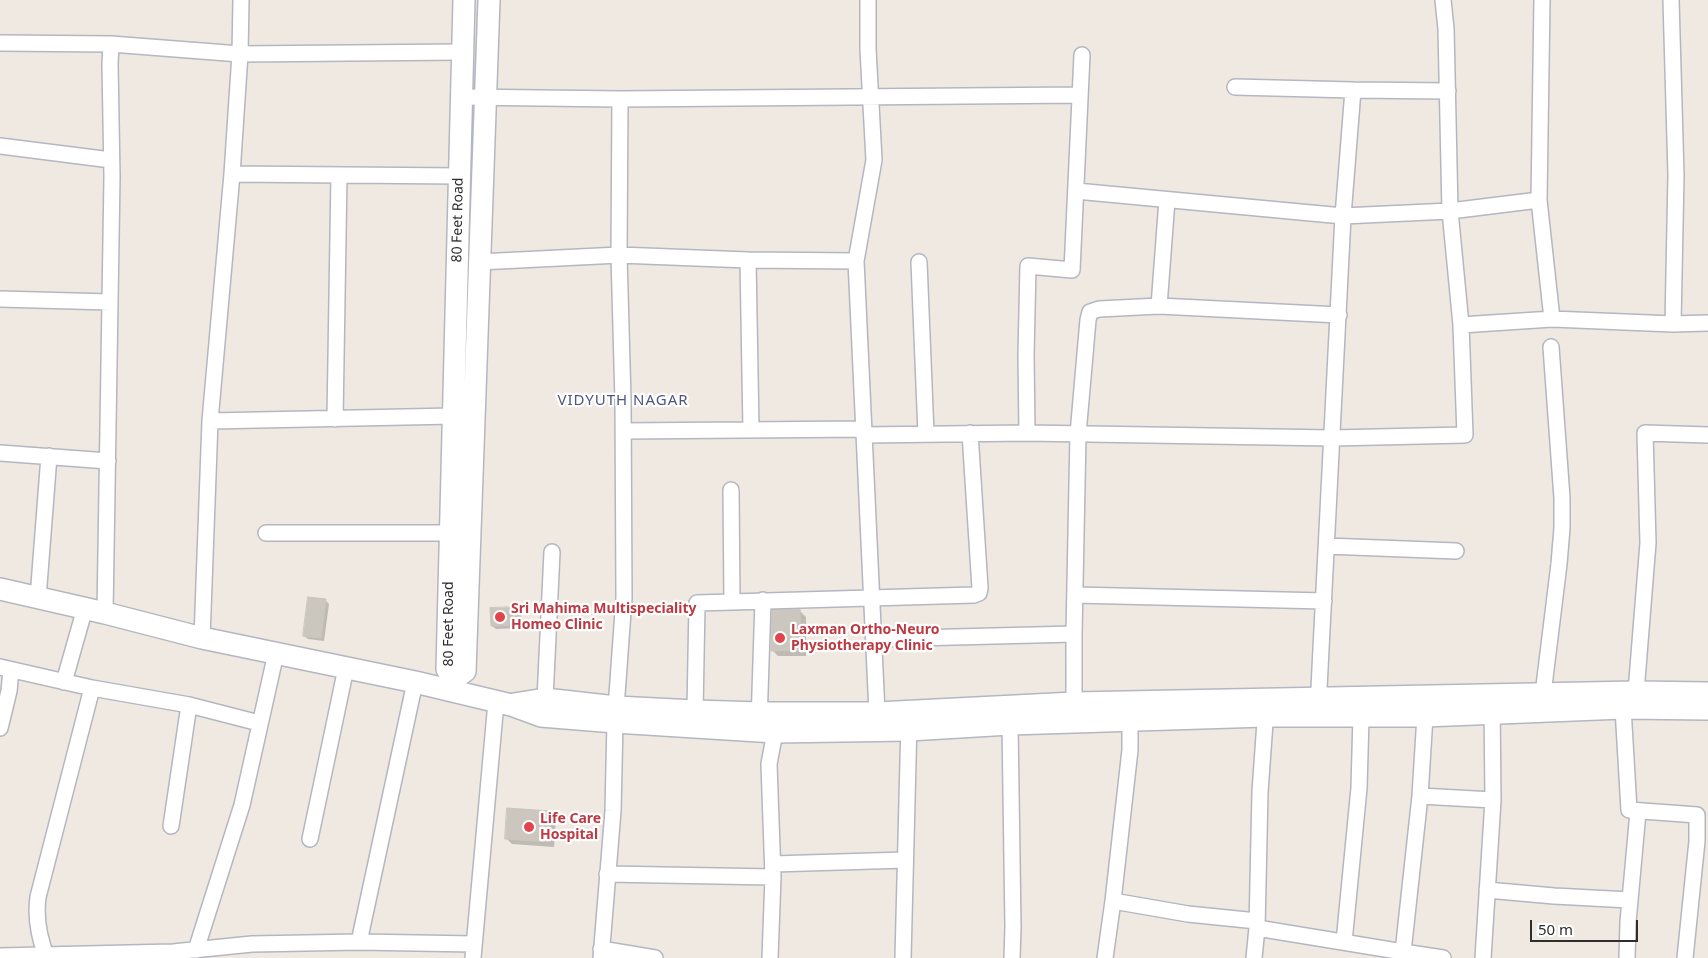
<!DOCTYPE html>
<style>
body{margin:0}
#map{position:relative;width:1708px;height:958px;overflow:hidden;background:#efe9e1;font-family:"Noto Sans",sans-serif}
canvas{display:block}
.scale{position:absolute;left:1530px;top:920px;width:108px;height:22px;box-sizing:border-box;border:2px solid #2e2e2e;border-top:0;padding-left:6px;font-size:15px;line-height:18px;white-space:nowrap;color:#2e2e2e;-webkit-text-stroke:4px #fff;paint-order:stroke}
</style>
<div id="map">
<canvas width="1708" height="958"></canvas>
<div class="scale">50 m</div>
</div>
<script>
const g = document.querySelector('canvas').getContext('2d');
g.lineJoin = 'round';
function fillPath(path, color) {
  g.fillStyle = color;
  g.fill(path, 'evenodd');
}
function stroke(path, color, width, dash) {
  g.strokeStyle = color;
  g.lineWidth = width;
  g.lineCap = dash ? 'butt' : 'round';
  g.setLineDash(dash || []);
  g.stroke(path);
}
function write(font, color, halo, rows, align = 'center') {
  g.font = font + ' "Noto Sans",sans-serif';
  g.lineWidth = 4.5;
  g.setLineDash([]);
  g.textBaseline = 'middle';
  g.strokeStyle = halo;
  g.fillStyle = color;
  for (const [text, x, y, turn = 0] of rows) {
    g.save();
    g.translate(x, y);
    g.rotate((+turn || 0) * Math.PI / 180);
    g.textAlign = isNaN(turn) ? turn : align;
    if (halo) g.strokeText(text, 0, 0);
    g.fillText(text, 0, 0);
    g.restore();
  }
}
const shadow = new Path2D(`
 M325,600L329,604L324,641L308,639L304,636Z
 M517,608L521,612L522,628L496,629L492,626Z
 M800,611L806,617V656H778L772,650Z
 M550,812L556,818L554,847L512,844L506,838Z`);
const building = new Path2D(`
 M308,597L326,599L321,638L303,636Z
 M518,607V625L491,626L490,608Z
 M800,609L801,650L771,651L772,610Z
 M507,808L550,811L548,842L505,839Z`);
const street = new Path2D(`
 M241,0L240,54L461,52
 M1671,0L1676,175L1673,324
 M0,43L111,44L110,64L112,177L105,613
 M111,44L240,54L232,174L210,421L202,638
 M1353,90L1448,91
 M462,97L620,99L1080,95
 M0,146L111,160
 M232,174L459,176
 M1076,191L1343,216L1353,90L1235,87
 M1539,200L1552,319
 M748,260L751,430
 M856,261L877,713
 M479,262L619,255L620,99
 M919,262L926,434
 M0,299L110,302
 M1159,306L1167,200
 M1461,325L1552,319L1673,324L1708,323
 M335,419L339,175
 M210,421L453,416
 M623,431L864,429
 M1027,433L1333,438L1465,435L1461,325L1450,211L1539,200L1542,0
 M864,435L1027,433L1026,355L1028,266L1072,270L1082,55
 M0,453L108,461
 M731,490L732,601
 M266,533H450
 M1327,546L1456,551
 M1075,595L1324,601
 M38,598L49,456
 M874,639L1074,634
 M0,667L92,688L189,705L259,723
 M64,682L85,608
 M1636,692L1648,543L1645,433L1708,435
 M1543,694L1559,564L1562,528V498L1551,347
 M545,699L552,552
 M1266,708L1260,792L1257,928L1403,952V958
 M1318,708L1343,216L1450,211L1446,29L1443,0
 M1623,708L1629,810L1697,815V841L1685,958
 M695,711L697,603L974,595L979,593L980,588L970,433
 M1074,713V634L1078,434L1088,320L1090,312L1099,309L1159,306L1339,315
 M1130,720V750L1113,901L1188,914L1257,921
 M759,723L763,600
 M1010,724L1013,927L1012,958
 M0,728L9,691L11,670
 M1420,796L1425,716
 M171,826L189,705
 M310,839L346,668
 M773,864L905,860
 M607,874L773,877
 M1487,890L1554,896L1630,900
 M359,942L415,682
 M1344,942L1359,788L1361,717
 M601,949L655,958
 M196,950L242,805L276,653
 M0,956L173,952L252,944L359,942L474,944
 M47,958C39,938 35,919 38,897L92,688
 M473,958L496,702
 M601,958L613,811L615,722L624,598L623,401L619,255L748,260L856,261L874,160L868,49V0
 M770,958L773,877L769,764L775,732
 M903,958L909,722
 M1105,958L1113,901
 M1254,958L1257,928
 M1443,958L1403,952L1420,796L1493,800
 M1483,958L1493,800L1492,704
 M1627,958L1628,922L1638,812`);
const secondary = new Path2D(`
 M464,0L447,669L453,680L465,671L489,0
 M0,589L105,613L202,638L415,682L511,705L541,716L615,722L775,732L909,730L1010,724L1265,716H1425L1623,708L1708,709
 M514,704L545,699L616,707L695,711L760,713H877L1074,703L1636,692L1708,693`);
const markers = [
 [500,617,6,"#e0444e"],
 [780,638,6,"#e0444e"],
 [529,827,6,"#e0444e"]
];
const streetNames = [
 ["80 Feet Road",458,220,-89],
 ["80 Feet Road",449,624,-90]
];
const healthNames = [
 ["Sri Mahima Multispeciality",511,609],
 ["Homeo Clinic",511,625],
 ["Laxman Ortho-Neuro",791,630],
 ["Physiotherapy Clinic",791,646],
 ["Life Care",540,819],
 ["Hospital",540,835]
];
const neighbourhoodNames = [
 ["VIDYUTH NAGAR",623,401]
];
fillPath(shadow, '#0003');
fillPath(building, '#cbc7bf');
stroke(building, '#cbc5ba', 1);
stroke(street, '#b4b7c1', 18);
stroke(secondary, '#b4b7c1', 24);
stroke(street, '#fff', 15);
stroke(secondary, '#fff', 21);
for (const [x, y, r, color] of markers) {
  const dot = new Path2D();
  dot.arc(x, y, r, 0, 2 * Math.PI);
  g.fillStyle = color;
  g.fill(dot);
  stroke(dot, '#fff', 2);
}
write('14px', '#2e2e2e', '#fff', streetNames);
write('bold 14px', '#be3a42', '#fff', healthNames, 'left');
g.letterSpacing = '1px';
write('15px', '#4d5680', '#fff', neighbourhoodNames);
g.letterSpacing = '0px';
</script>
